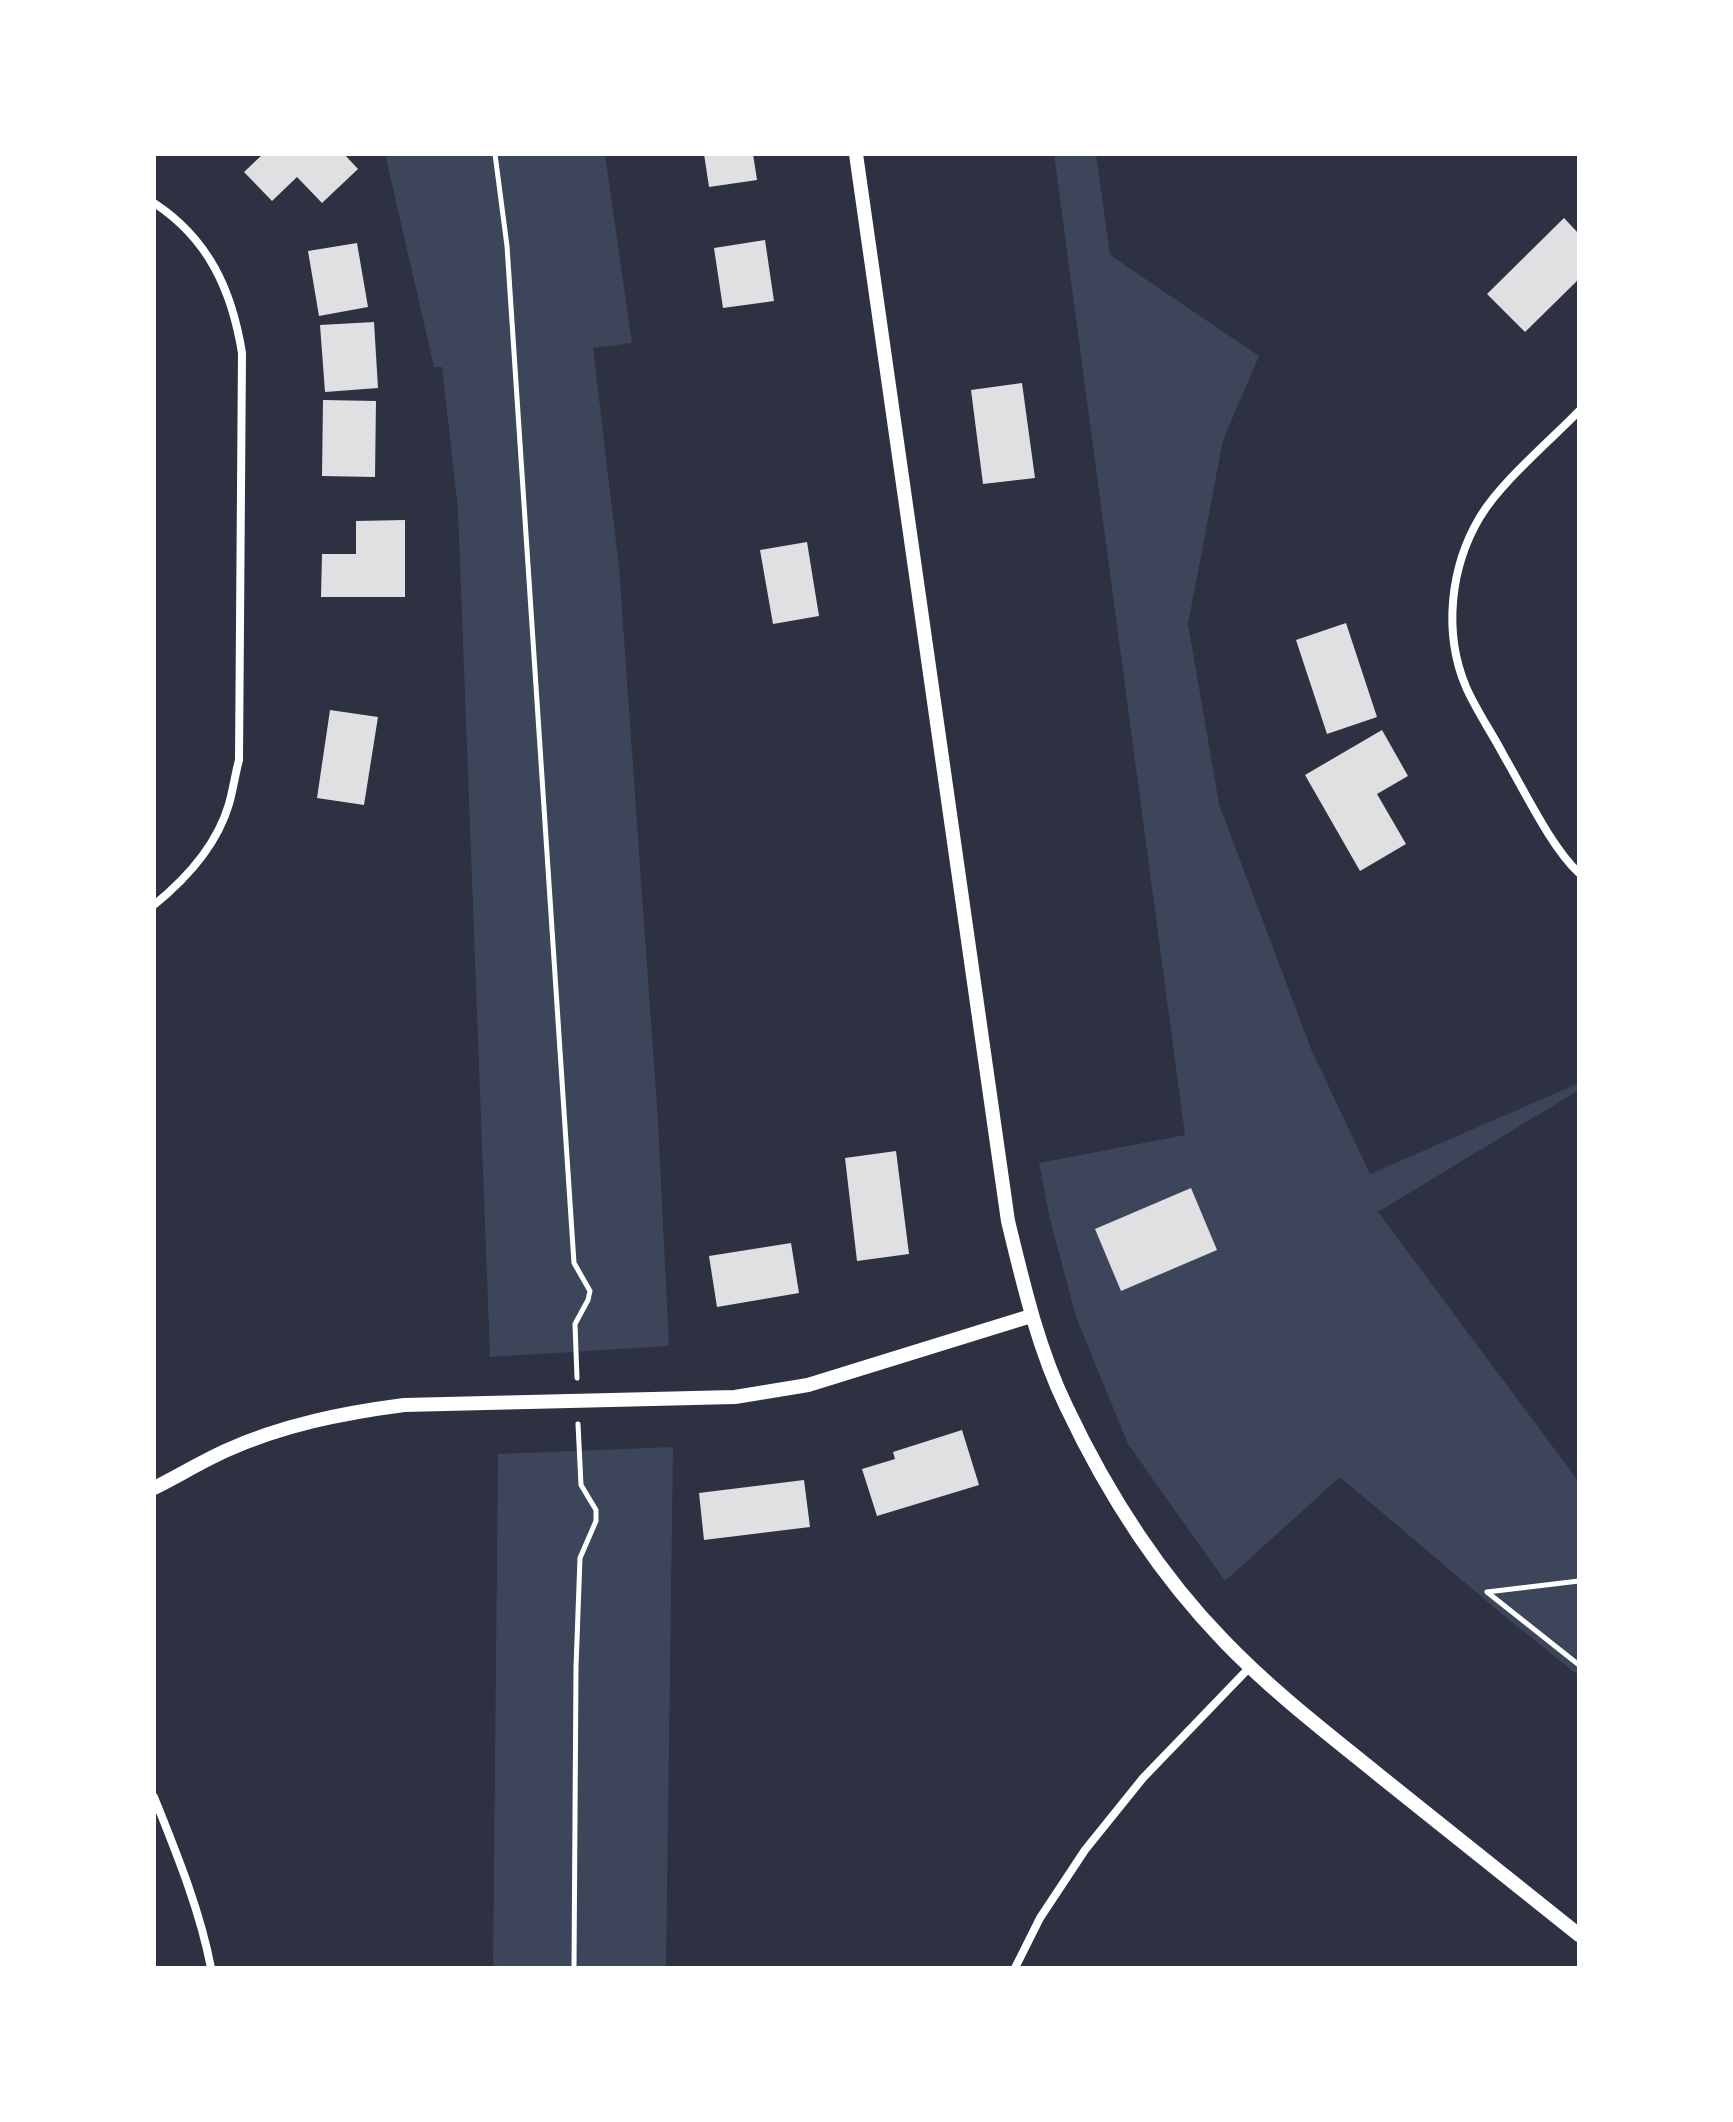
<!DOCTYPE html>
<style>
body{margin:0}
#map{position:relative;width:1733px;height:2122px;overflow:hidden;background:#2d3142;font-family:"Noto Sans",sans-serif}
canvas{display:block}
.frame{position:absolute;inset:0;border:156px solid #fff;pointer-events:none}
</style>
<div id="map">
<canvas width="1733" height="2122"></canvas>
<div class="frame"></div>
</div>
<script>
const g = document.querySelector('canvas').getContext('2d');
g.lineJoin = 'round';
function fillPath(path, color) {
  g.fillStyle = color;
  g.fill(path, 'evenodd');
}
function stroke(path, color, width, dash) {
  g.strokeStyle = color;
  g.lineWidth = width;
  g.lineCap = dash ? 'butt' : 'round';
  g.setLineDash(dash || []);
  g.stroke(path);
}
const green = new Path2D(`
 M385,154H605L632,343L593,348L619,567L658,1121L669,1346L490,1357L458,510L442,367H434Z
 M1054,154H1096L1110,255L1259,356L1223,440L1188,624L1219,804L1311,1049L1370,1174L1579,1083V1090L1378,1212L1579,1482V1676L1502,1614L1340,1477L1225,1581L1128,1444L1076,1317L1050,1219L1039,1163L1185,1135Z
 M673,1447L666,1968H493L498,1454Z`);
const building = new Path2D(`
 M263,154H344L358,169L322,203L297,177L272,201L244,172Z
 M704,154H753L757,180L709,187Z
 M1564,218L1579,234V279L1525,332L1487,294Z
 M765,240L774,301L723,308L714,248Z
 M357,243L368,307L319,316L308,251Z
 M374,322L378,388L325,392L320,325Z
 M1022,383L1035,478L983,484L971,390Z
 M323,400L376,401L375,477L322,476Z
 M405,520V597H321L322,554H356V521Z
 M807,542L819,616L773,624L760,550Z
 M1346,623L1377,717L1327,734L1296,640Z
 M330,710L378,717L364,805L317,798Z
 M1382,730L1408,776L1377,794L1406,844L1360,871L1305,775Z
 M896,1151L909,1254L857,1261L845,1158Z
 M1191,1188L1217,1250L1121,1291L1095,1229Z
 M791,1243L799,1293L717,1307L709,1256Z
 M962,1430L979,1485L877,1516L862,1469L895,1459L893,1452Z
 M804,1480L810,1527L704,1540L699,1493Z`);
const path = new Path2D(`
 M495,154L507,246L574,1263L590,1291L588,1300L575,1324L577,1378
 M1579,1581L1487,1592L1579,1665
 M574,1968L576,1667L580,1558L596,1521V1510L581,1485L578,1424`);
const minor = new Path2D(`
 M154,203C209,239 232,291 242,353L239,760C235,775 233,790 229,804C217,845 186,879 154,905
 M1579,411C1549,442 1501,482 1480,517C1450,567 1443,633 1466,687C1476,710 1492,733 1504,756C1524,790 1551,847 1579,873
 M154,1797C176,1852 200,1910 211,1968
 M1015,1968L1040,1918L1085,1850L1143,1778L1250,1667`);
const tertiary = new Path2D(`
 M856,154L1008,1221C1023,1283 1038,1348 1066,1406C1106,1491 1158,1573 1224,1641C1272,1691 1327,1733 1380,1776C1446,1829 1513,1882 1579,1935
 M154,1488C178,1476 201,1462 225,1451C282,1425 343,1413 404,1405L735,1397L808,1385L1031,1316`);
fillPath(green, '#3c4559');
fillPath(building, '#e0e0e3');
stroke(path, '#fff', 5);
stroke(minor, '#fff', 8);
stroke(tertiary, '#fff', 14);
</script>
